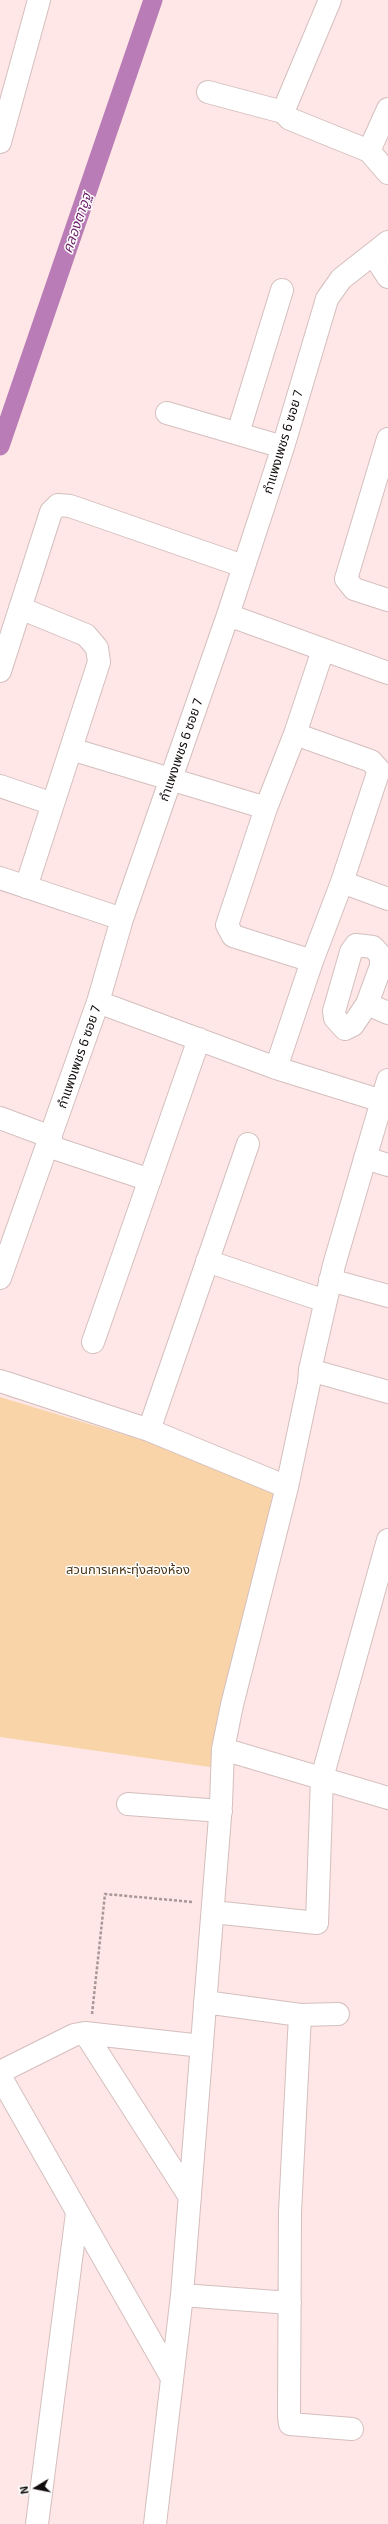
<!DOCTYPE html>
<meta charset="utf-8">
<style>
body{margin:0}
#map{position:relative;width:388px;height:2524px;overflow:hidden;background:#fee7e6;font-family:"Exo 2",sans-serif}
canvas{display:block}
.north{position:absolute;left:16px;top:2468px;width:40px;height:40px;-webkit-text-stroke:3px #fff;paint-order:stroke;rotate:260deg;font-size:11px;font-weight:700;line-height:16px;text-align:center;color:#120b0b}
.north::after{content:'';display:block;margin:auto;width:14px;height:18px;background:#120b0b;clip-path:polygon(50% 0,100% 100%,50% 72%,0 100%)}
</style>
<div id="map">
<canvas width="388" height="2524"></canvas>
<div class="north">N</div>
</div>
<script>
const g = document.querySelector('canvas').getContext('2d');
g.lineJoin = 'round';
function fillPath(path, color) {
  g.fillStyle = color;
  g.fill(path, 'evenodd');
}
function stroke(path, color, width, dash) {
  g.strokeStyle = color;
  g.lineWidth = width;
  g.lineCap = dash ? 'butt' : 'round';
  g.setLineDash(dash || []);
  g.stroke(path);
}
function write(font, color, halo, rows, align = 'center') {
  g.font = font + ' "Exo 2","Noto Sans Thai",sans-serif';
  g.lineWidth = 3;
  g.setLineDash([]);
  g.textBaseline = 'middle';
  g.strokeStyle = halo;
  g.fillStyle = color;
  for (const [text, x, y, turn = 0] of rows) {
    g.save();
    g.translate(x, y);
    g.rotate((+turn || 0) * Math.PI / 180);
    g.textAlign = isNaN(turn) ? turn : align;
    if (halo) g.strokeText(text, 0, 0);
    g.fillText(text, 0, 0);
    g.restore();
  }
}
const green = new Path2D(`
 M0,1397L277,1481L217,1768L0,1737Z`);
const canal = new Path2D(`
 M0,446L153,0`);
const path = new Path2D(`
 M92,2014L105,1894L193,1902`);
const minor = new Path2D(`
 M330,0L283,112L290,119L369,151L388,109
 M208,92L283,112
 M0,142L39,0
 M369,151L388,173
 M373,254L388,277
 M167,413L283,447
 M238,433L282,290
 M388,439L346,579L354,589L388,600
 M20,608L86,635L97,648L99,662L26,887
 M228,615L388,673
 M0,671L51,512L58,505L70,506L243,566
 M71,749L266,808L295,734L323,650
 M0,786L53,804
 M266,808L227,925L233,936L312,961
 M0,878L122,919
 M342,882L388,899
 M98,1002L276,1068L382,1101
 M367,1004L381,966V956L373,947L356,945L351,952L334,1011L335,1018L345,1029L353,1025L367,1004L388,1013
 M276,1068L312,961L342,882L379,770L371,761L295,734
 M0,1118L51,1137
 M48,1146L150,1180
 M365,1158L388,1165
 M207,1261L325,1301
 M0,1278L98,1002L122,919L228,615L283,447L327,299L341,279L388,242
 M330,1280L388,1296
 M93,1342L199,1039
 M310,1370L388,1392
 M0,1381L149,1430L287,1487
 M149,1430L248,1144
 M223,1749L388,1798
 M128,1804L221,1811
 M213,1912L317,1923L322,1778L388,1540
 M205,2002L300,2015L290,2212L289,2416L290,2424L352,2429
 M300,2015L338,2014
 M85,2033L190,2197
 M0,2072L74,2035L85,2033L202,2046
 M0,2076L172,2378
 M182,2295L290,2303
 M37,2524L77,2213
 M155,2524L182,2295L221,1804L223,1749L232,1705L287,1487L309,1383L310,1370L334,1265L388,1080`);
const streetNames = [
 ["กำแพงเพชร 6 ซอย 7",283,442,-73],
 ["กำแพงเพชร 6 ซอย 7",181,750,-71],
 ["กำแพงเพชร 6 ซอย 7",79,1057,-71]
];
const parkNames = [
 ["สวนการเคหะทุ่งสองห้อง",128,1570]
];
const waterNames = [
 ["คลองตาอูฐ",77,223,-71]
];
fillPath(green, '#f8d4a8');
stroke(canal, '#b97cb6', 19);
stroke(minor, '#d4bfbe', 24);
stroke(path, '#a89796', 2.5, [3, 2]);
stroke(minor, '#fff', 22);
write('13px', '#120b0b', '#fff', streetNames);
write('13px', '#4a3415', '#fff', parkNames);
write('italic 14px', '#6e256d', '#fff', waterNames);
</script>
